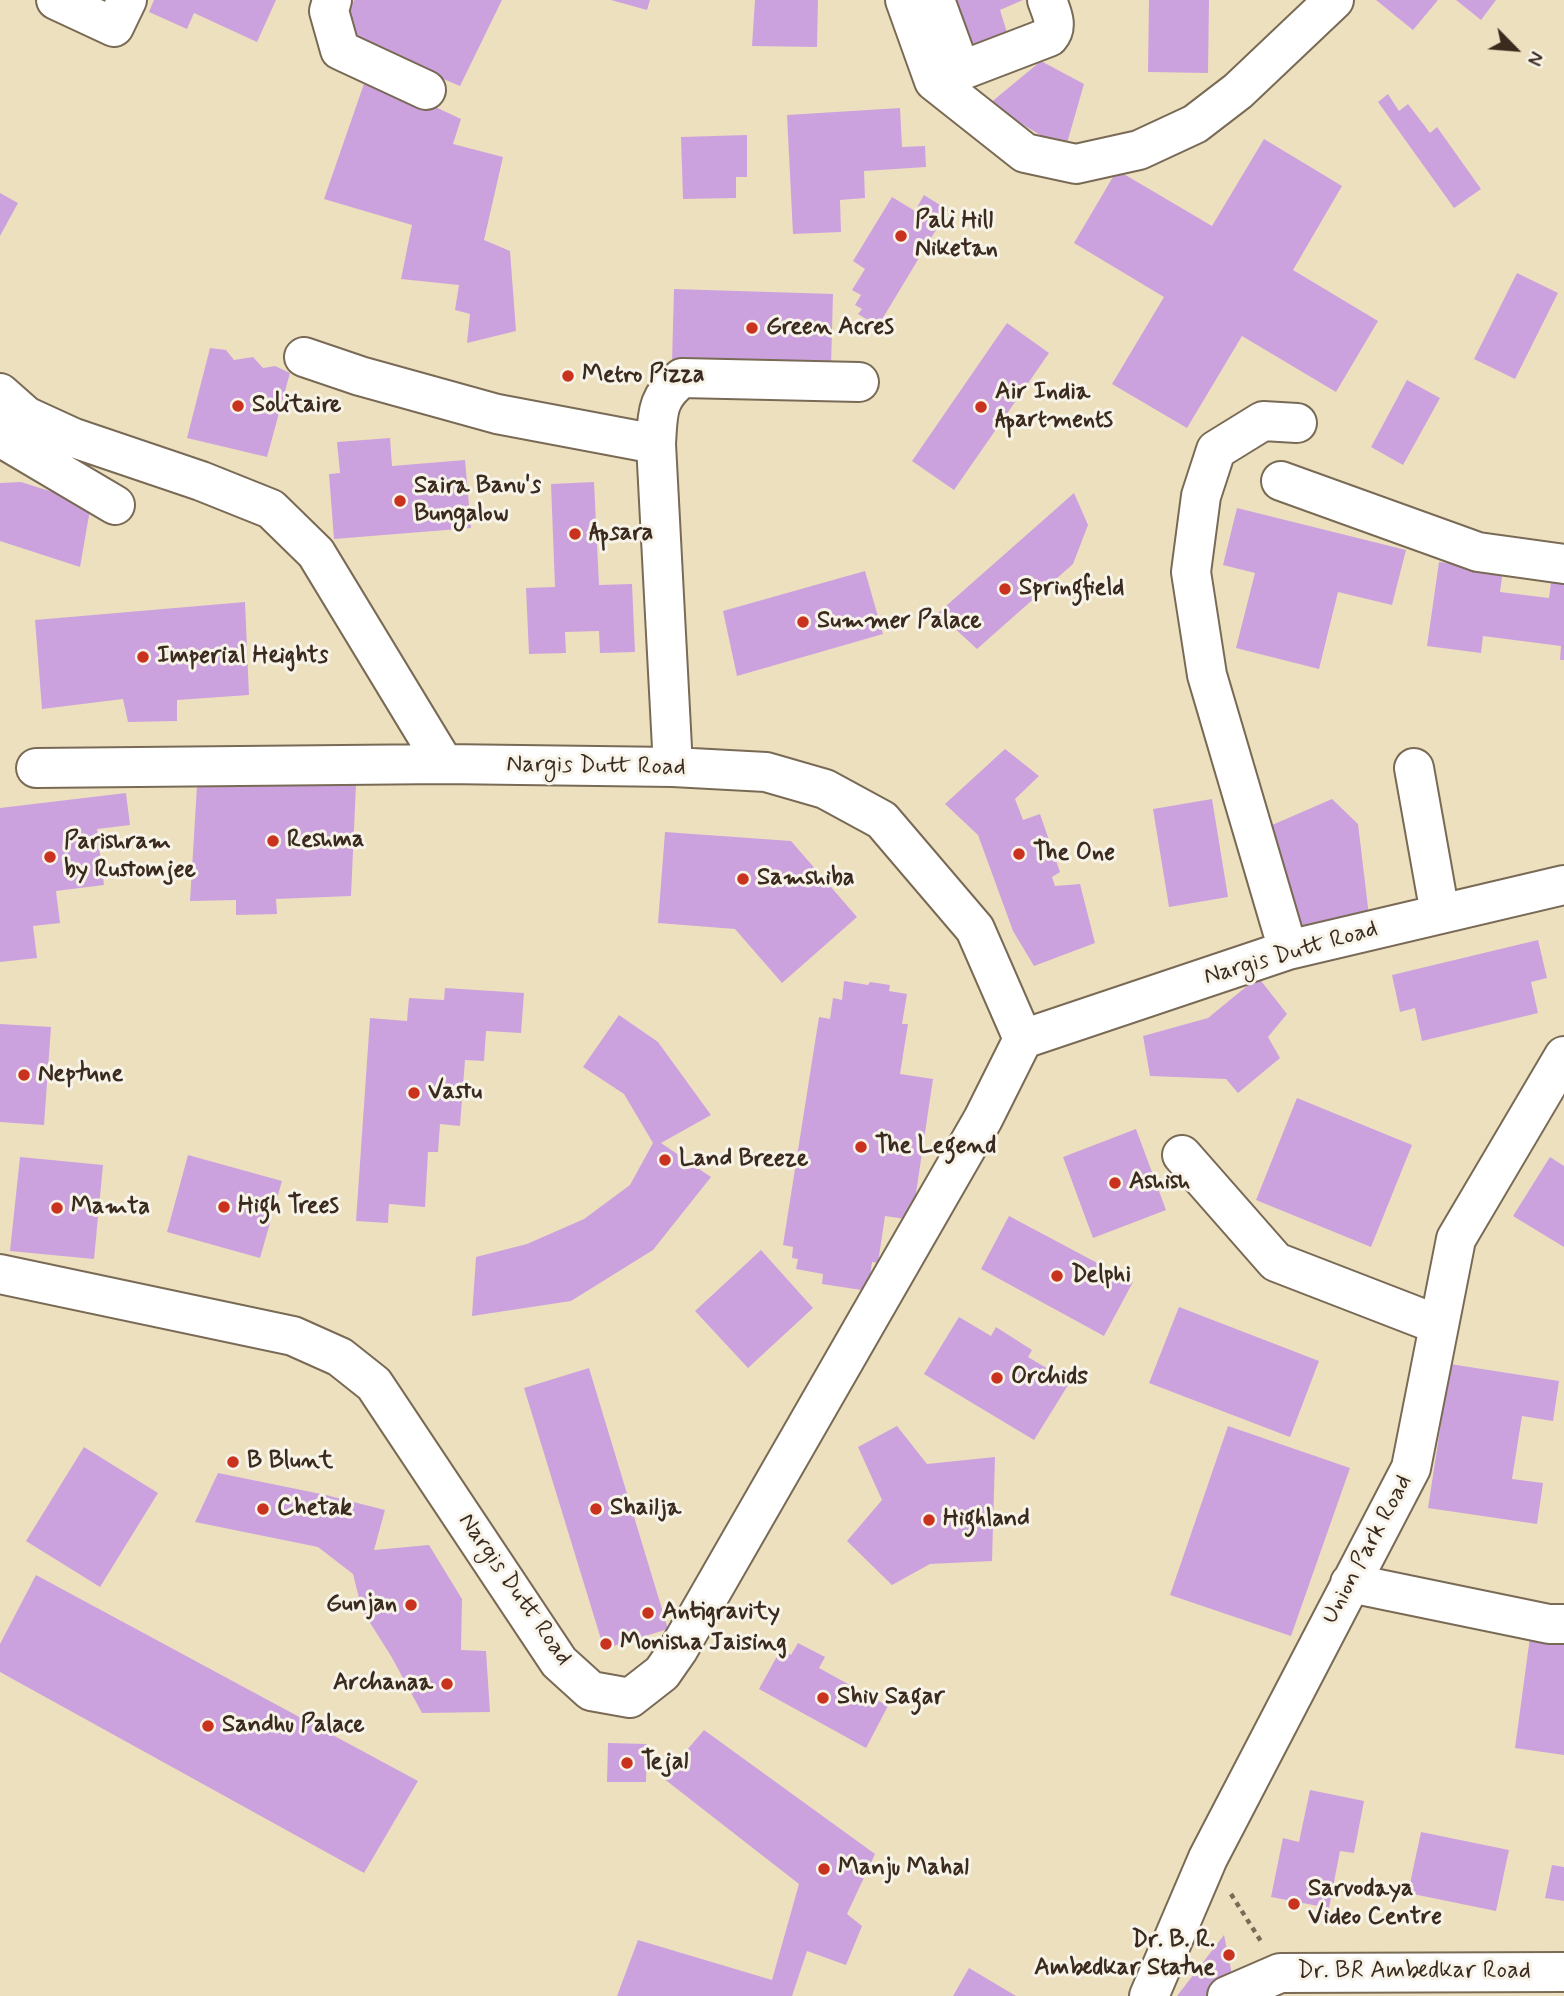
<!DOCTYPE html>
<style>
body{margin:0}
#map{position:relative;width:1564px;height:1996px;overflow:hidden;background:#ede0bf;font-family:Mynerve,sans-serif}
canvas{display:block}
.north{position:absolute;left:1480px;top:14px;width:70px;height:70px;-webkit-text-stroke:5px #f7f3e8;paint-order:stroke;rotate:115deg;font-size:19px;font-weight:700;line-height:28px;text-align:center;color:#3b2a1e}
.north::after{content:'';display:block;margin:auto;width:24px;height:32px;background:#3b2a1e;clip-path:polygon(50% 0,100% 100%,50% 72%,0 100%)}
</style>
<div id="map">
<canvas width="1564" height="1996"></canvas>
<div class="north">N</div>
</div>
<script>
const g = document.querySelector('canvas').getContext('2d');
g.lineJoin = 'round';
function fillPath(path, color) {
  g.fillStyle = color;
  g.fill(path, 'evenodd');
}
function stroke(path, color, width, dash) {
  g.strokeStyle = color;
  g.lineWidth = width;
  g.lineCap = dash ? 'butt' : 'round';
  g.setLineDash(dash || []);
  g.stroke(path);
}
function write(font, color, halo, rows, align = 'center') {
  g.font = font + ' Mynerve,sans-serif';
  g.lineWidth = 6;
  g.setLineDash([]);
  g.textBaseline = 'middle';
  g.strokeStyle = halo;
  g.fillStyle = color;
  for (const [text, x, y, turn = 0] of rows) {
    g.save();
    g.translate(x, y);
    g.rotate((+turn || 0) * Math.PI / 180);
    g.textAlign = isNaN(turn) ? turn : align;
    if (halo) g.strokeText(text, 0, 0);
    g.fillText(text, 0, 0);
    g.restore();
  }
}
const building = new Path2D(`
 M154,0H276L257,42L194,13L187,29L149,12Z
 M354,0H502L460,86L339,35Z
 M611,0H650L647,10Z
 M755,0H818L817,47L752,46Z
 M938,0H1023L1000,10L1009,39L959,59Z
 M1149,0H1209L1208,73L1148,72Z
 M1376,0H1438L1413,30Z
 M1456,0H1496L1481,20Z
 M1041,61L1084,84L1065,150L989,104Z
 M367,75L461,119L453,144L503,157L484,240L510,251L516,331L467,343L470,314L455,310L459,285L401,279L412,225L324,199Z
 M1388,94L1399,111L1408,104L1430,133L1437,127L1481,189L1454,208L1378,102Z
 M900,108L902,147L925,146L926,167L864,171L865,198L840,200L841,232L793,234L787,115Z
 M747,135V177H736V198L683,199L681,137Z
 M1264,139L1342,186L1293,270L1378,321L1336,392L1242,336L1187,428L1112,384L1164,297L1074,243L1117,170L1212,226Z
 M0,193L18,203L0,236Z
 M924,195L948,210L878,326L858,314L862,309L855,305L861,295L852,290L865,269L853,261L892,197L915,211Z
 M1517,273L1558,293L1515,379L1474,359Z
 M674,289L833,294L831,367L672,362Z
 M1007,323L1049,353L954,490L912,461Z
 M210,348L226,350L234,360L253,357L263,368L275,366L290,373L267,457L187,438Z
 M1407,380L1440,398L1403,465L1371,447Z
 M390,438L392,466L465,460L471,528L334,539L329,474L340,473L337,442Z
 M21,482L91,504L80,567L0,541V483Z
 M594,482L599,585L632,584L635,652L600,653L599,631L565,632L566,653L529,654L526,588L555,587L551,484Z
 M1074,493L1088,525L1073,564L977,649L938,613Z
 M1237,508L1406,550L1392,605L1338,592L1319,669L1236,648L1255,573L1223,565Z
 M1439,562L1503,570L1500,592L1549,598L1552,574L1564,575V660H1560L1561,646L1483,636L1481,653L1427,646Z
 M865,571L883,634L737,676L723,611Z
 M245,602L249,695L177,700V721L128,722L123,699L42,709L35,620Z
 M1005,749L1039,776L1015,799L1023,820L1040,814L1060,872L1052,877L1055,886L1080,884L1095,943L1034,966L1013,931L978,835L945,804Z
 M356,785L351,896L276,899L277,914L236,915V900L190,901L197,786Z
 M126,793L130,825L97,829L104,885L56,891L60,923L33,926L37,958L0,962V808Z
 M1212,799L1228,897L1169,907L1153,809Z
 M1332,799L1358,824L1370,924L1292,940L1263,829Z
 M665,832L791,841L857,917L782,983L735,929L658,923Z
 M1538,940L1547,978L1531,982L1538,1013L1422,1041L1415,1008L1400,1012L1392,975Z
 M1258,977L1287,1014L1268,1037L1280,1058L1238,1093L1226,1079L1150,1076L1143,1036L1208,1018Z
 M844,981L868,985L870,982L890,985L889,991L907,994L902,1024H908L900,1074L933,1079L912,1220L885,1216L878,1263L872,1262L868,1291L822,1284L823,1274L796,1269L798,1259L792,1258L793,1247L783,1245L819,1017L830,1019L833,998L842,1000Z
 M445,988L524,993L521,1033L486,1031L484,1061L465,1060L460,1126L440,1124L438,1152H428L425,1207L389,1204L388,1223L356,1221L370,1018L407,1021L409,998L444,1000Z
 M619,1015L658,1042L711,1115L661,1143L711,1177L653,1250L571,1301L472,1316L476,1257L527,1244L584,1219L630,1185L653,1143L624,1094L583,1067Z
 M0,1024L51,1027L44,1125L0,1122Z
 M1297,1098L1412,1145L1371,1247L1256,1200Z
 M1136,1129L1166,1210L1093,1238L1063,1157Z
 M188,1155L282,1181L260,1258L167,1232Z
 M20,1157L103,1165L94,1259L10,1251Z
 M1550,1157L1564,1166V1247L1513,1216Z
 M1009,1216L1133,1282L1104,1336L981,1269Z
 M761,1250L813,1308L748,1368L695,1311Z
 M1179,1307L1319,1361L1290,1437L1149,1383Z
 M959,1317L991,1336L996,1327L1032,1350L1028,1357L1070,1382L1034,1440L924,1374Z
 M1450,1364L1559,1381L1553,1421L1522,1416L1512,1479L1543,1483L1537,1524L1428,1508Z
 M589,1368L668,1629L604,1649L524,1388Z
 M897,1426L927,1464L995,1457L992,1561L930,1564L892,1585L847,1541L882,1500L858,1447Z
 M1228,1426L1350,1468L1291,1636L1170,1595Z
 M84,1447L158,1493L100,1587L26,1541Z
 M218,1473L326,1495L385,1510L374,1550L429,1545L462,1599L461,1650L486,1651L490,1712L422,1713L391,1656L362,1610L353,1574L318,1547L195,1522Z
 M36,1575L418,1781L364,1873L0,1672V1644Z
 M1530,1637L1564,1641V1755L1515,1748Z
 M798,1643L825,1657L819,1668L888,1706L866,1748L759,1689L781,1649L791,1655Z
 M704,1730L875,1854L847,1914L862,1926L846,1965L807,1951L792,1996H617L638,1940L772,1980L799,1884L663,1778Z
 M608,1743L647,1744L646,1782H607Z
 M1310,1790L1364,1801L1354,1853L1340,1851L1329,1908L1271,1897L1283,1838L1299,1842Z
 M1421,1832L1509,1850L1496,1911L1408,1893Z
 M1552,1865L1564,1867V1901L1545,1898Z
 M1224,1935L1234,1984L1210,1996H1177Z
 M969,1968L1016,1996H953Z`);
const path = new Path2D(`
 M1231,1894L1262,1943`);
const minor = new Path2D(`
 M56,0L114,27L127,0
 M332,0L329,11L340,50L426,90
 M905,0L934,81L1025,153L1076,164L1139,150L1195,124L1238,91L1334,0
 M935,0L961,71
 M934,81L1049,37C1059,26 1051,12 1047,0
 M304,357L360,376L497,414L656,444
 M0,393L26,416L74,438L201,481L271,509L316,553L444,764
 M0,437L115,505
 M1281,481L1478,552L1564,564
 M673,767L656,444C658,413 656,398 682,378L859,382
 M36,768L444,764L673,767L766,772L825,789L882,820L975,929L1023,1039
 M1414,768L1440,914
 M1288,950L1207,675L1191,572L1201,496L1216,450L1263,421L1297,423
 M1182,1155L1276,1262L1439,1325
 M0,1274L293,1336L340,1357L374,1384L559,1662L591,1691L630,1698L662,1673L678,1650L983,1119L1023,1039L1288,950L1564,885
 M1350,1583L1549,1624H1564
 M1149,1996L1208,1858L1411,1468L1456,1239L1564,1056
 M1227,1996L1280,1973L1564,1972`);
const markers = [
 [901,236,7,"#c8321e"],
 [752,328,7,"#c8321e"],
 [568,376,7,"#c8321e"],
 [238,406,7,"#c8321e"],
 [981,407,7,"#c8321e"],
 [400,501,7,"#c8321e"],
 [575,534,7,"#c8321e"],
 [1005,589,7,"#c8321e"],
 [803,622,7,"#c8321e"],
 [143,657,7,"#c8321e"],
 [273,841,7,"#c8321e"],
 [1019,854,7,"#c8321e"],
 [50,857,7,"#c8321e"],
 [743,879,7,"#c8321e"],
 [24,1075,7,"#c8321e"],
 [414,1093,7,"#c8321e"],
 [861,1147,7,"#c8321e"],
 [665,1160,7,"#c8321e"],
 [1115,1183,7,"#c8321e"],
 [224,1207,7,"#c8321e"],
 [57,1208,7,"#c8321e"],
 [1057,1276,7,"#c8321e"],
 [997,1378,7,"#c8321e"],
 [233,1462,7,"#c8321e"],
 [263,1509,7,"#c8321e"],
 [596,1509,7,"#c8321e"],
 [929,1520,7,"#c8321e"],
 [411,1605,7,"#c8321e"],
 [648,1613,7,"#c8321e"],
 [606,1644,7,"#c8321e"],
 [447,1684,7,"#c8321e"],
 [823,1698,7,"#c8321e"],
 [208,1726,7,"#c8321e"],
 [627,1763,7,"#c8321e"],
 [824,1869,7,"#c8321e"],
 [1294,1904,7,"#c8321e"],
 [1229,1955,7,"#c8321e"]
];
const poiNames = [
 ["Pali Hill",915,222],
 ["Niketan",915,250],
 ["Green Acres",766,328],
 ["Metro Pizza",582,376],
 ["Air India",995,393],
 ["Apartments",995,421],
 ["Solitaire",252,406],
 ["Saira Banu's",414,487],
 ["Bungalow",414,515],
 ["Apsara",589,534],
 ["Springfield",1019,589],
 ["Summer Palace",817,622],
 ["Imperial Heights",157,657],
 ["Reshma",287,841],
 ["Parishram",64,843],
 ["by Rustomjee",64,871],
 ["The One",1033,854],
 ["Samshiba",757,879],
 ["Neptune",38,1075],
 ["Vastu",428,1093],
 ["The Legend",875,1147],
 ["Land Breeze",679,1160],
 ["Ashish",1129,1183],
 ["High Trees",238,1207],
 ["Mamta",71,1208],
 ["Delphi",1071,1276],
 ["Orchids",1011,1378],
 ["B Blunt",247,1462],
 ["Chetak",277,1509],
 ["Shailja",610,1509],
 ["Highland",943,1520],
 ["Gunjan",397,1605,"right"],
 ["Antigravity",662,1613],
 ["Monisha Jaising",620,1644],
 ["Archanaa",433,1684,"right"],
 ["Shiv Sagar",837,1698],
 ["Sandhu Palace",222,1726],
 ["Tejal",641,1763],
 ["Manju Mahal",838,1869],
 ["Sarvodaya",1308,1890],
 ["Video Centre",1308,1918],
 ["Dr. B. R.",1215,1941,"right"],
 ["Ambedkar Statue",1215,1969,"right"]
];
const streetNames = [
 ["Nargis Dutt Road",596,767,1],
 ["Nargis Dutt Road",1291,954,-16],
 ["Union Park Road",1368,1550,-62],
 ["Nargis Dutt Road",514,1590,55],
 ["Dr. BR Ambedkar Road",1414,1972]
];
fillPath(building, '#cca2de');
stroke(minor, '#796a56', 42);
stroke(path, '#796a56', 4.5, [5, 5]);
stroke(minor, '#fff', 38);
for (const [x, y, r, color] of markers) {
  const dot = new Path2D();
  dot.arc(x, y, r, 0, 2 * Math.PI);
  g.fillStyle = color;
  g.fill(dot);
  stroke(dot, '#f7f3e8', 2.5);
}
write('bold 24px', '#3b2a1e', '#f7f3e8', poiNames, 'left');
write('24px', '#3b2a1e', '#f7f3e8', streetNames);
</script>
